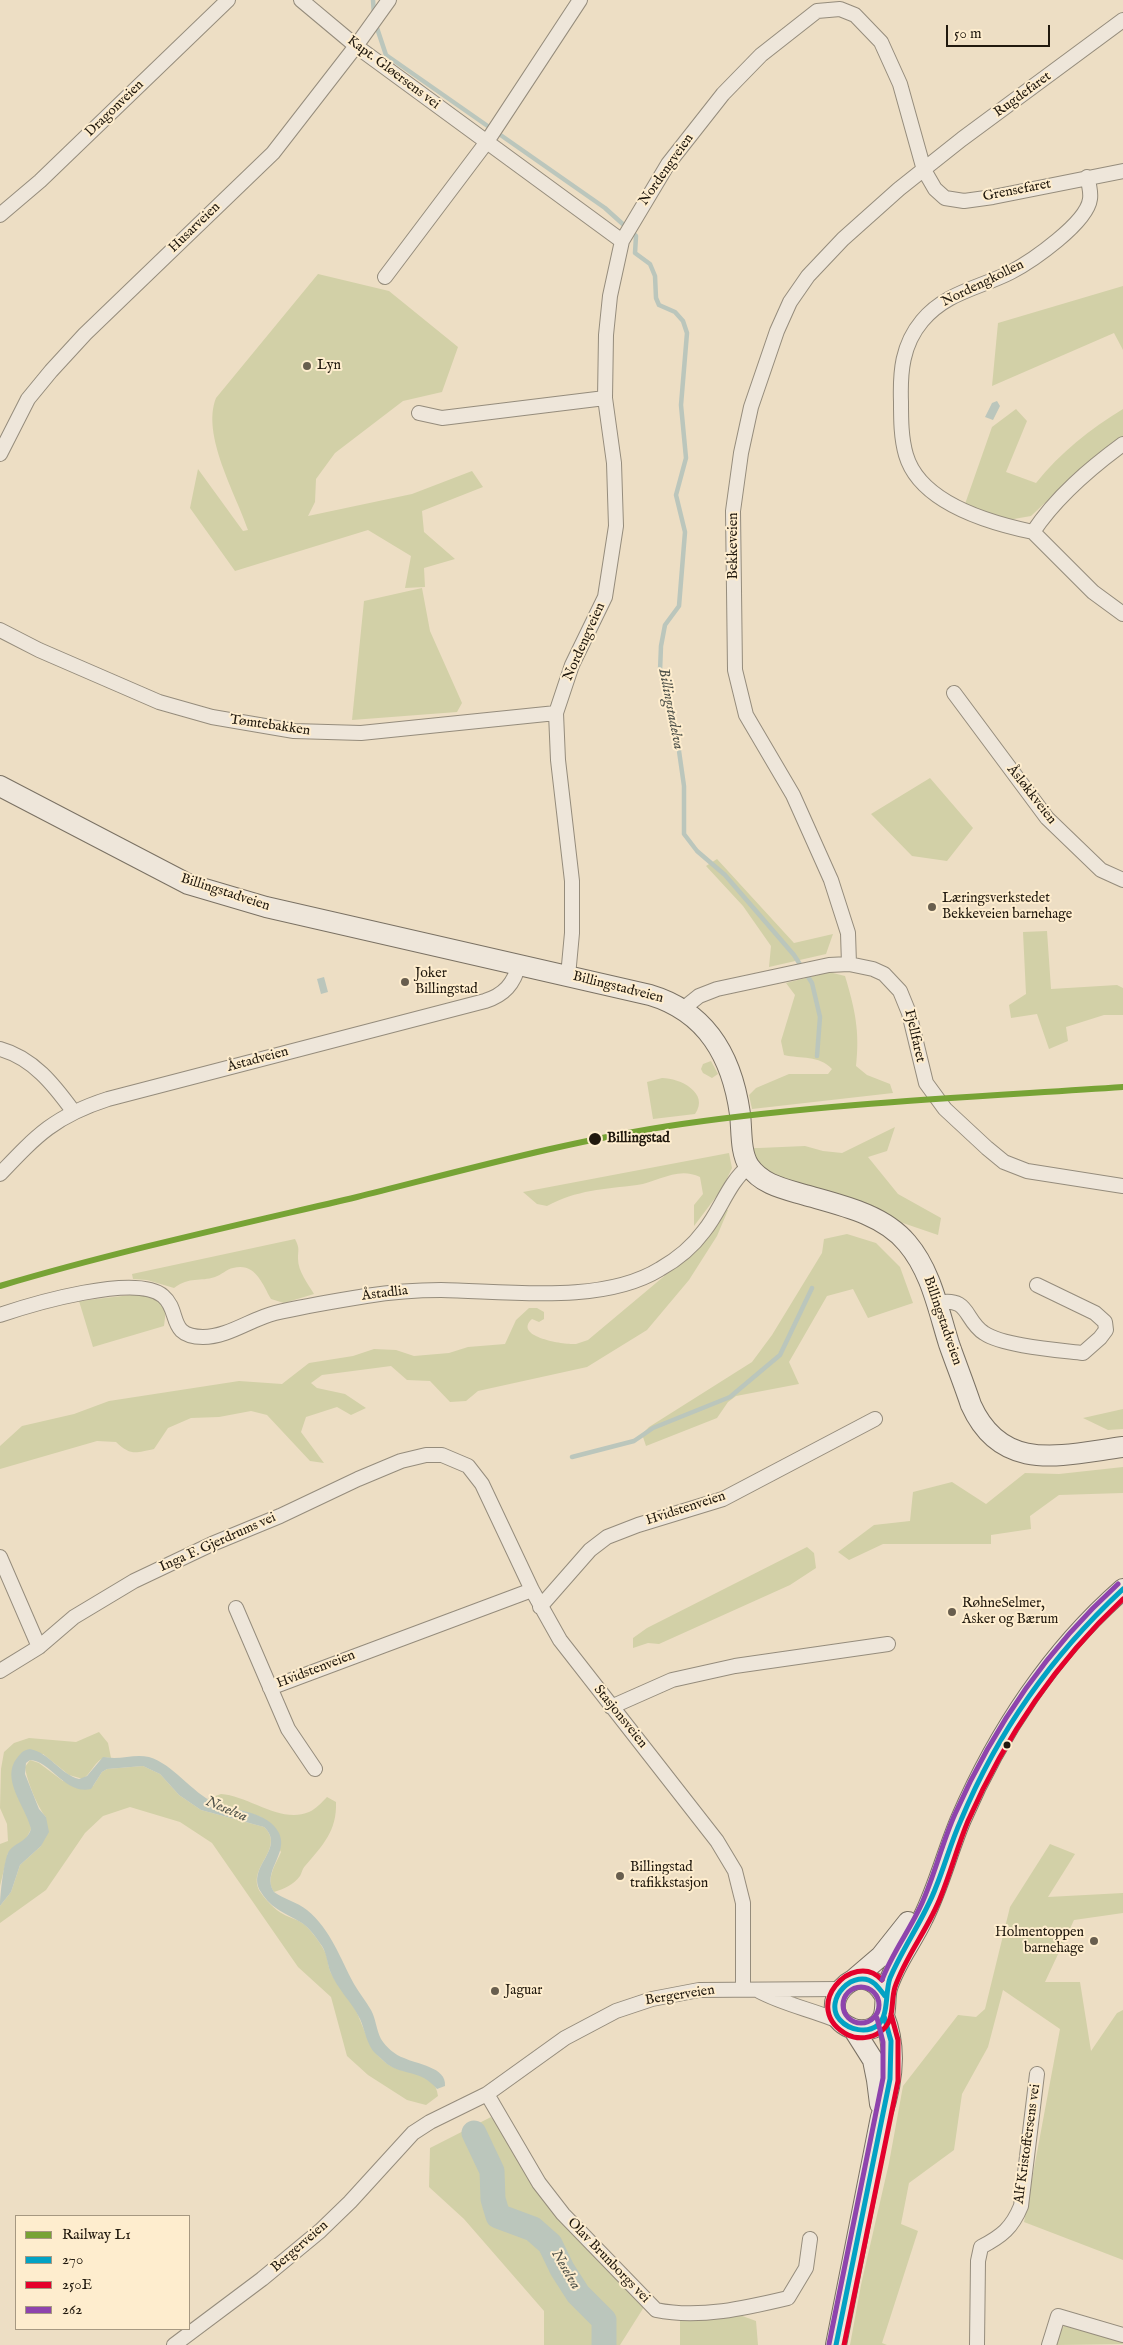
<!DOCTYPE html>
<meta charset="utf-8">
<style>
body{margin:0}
#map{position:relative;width:1123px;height:2345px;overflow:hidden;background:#eddec4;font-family:"IM FELL English",serif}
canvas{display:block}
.legend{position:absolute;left:15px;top:2215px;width:175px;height:115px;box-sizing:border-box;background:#feedce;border:1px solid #a69881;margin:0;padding:6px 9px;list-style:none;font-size:15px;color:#21190e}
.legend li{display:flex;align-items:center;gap:10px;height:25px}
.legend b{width:25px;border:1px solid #a69881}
.scale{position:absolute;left:946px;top:25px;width:104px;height:22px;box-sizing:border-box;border:2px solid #21190e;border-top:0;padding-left:6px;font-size:15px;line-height:18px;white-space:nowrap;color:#21190e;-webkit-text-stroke:4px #feedce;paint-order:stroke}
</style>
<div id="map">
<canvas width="1123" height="2345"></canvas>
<ul class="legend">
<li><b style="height:6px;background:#77a335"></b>Railway L1</li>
<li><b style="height:6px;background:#02a2c4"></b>270</li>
<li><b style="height:6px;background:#e4002b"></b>250E</li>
<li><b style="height:6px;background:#8e44ad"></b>262</li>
</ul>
<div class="scale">50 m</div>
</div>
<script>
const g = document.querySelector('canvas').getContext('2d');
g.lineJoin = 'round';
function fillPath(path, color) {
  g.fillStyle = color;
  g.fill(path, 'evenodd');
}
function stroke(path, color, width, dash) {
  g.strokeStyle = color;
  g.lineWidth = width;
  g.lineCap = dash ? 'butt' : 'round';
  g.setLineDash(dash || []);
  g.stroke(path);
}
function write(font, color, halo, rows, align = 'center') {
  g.font = font + ' "IM FELL English",serif';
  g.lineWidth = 4;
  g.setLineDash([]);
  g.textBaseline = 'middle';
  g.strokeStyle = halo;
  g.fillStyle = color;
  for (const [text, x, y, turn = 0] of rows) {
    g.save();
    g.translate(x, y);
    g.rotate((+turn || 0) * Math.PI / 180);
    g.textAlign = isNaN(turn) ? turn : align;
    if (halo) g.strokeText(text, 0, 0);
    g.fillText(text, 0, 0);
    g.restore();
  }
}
const green = new Path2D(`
 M318,274L389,291L458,347L442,392L403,401L335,453L316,479L315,502L308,516L412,494L472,471L483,487L422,511L424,532L455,559L424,568L425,587L405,588L411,556L368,530L235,571L190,508L198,469L243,531L248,530C236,494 201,435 216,398Z
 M1123,286V350L1114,333L992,386L998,323Z
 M1016,409L1027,421L1006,472L1036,483C1060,453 1090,429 1123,409V438L1088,462L1031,516L1008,520L965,504L992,427Z
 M422,588L430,631L462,703L457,712L352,720L364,601Z
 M930,778L973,828L947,861L912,856L871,814Z
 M717,859L794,943L833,934L826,954L769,967L771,946L743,906L706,866Z
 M1047,931L1051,989L1117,985L1123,988V1015H1104L1066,1027L1068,1041L1049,1049L1037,1014L1011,1018L1009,1005L1026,994L1023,932Z
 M829,972L845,976C855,1009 860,1032 856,1066L867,1075L890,1084L893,1093L752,1109L749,1095L756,1088L789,1074H828L832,1069C819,1055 801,1059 784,1055L781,1041L795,995L786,983Z
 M711,1061L718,1074L712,1078L703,1073L701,1069L703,1064Z
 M662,1078C680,1078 710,1093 695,1114L653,1119L647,1082Z
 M895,1127L887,1151L868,1157L898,1194L941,1218L938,1235L900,1222L880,1210L791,1182L767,1172L754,1159L752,1148H759L805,1146L823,1151L842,1153Z
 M729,1153L732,1168L722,1189L694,1226V1205L703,1194L700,1177C678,1166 658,1182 637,1185C605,1189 576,1190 547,1206L537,1204L523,1192Z
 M726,1209L728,1210L717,1236L689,1280L647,1330L587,1367L478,1391L466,1401L450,1402L430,1381L407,1380L391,1366L322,1375L311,1383L317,1388L345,1394L366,1408L351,1415L337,1407L306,1417L301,1432L324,1463L310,1461L267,1415L251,1411L219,1417L191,1418L168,1428L154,1449C135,1453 131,1456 116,1442L97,1441L0,1469V1446L22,1426L74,1414L109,1401L239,1381L282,1384L309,1363L353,1356L374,1349L396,1350L414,1356L449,1353L468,1347L505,1344L516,1320L529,1308H537L544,1312V1319L539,1322L532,1319C512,1337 565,1345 576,1344C580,1343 584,1341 588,1340L693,1252Z
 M847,1234L876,1243L900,1267L913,1303L868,1318L853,1289L827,1296L789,1362L799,1384L736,1396L728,1402L717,1418L646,1446L642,1434L649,1427L752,1362L772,1335L822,1253L824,1239Z
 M295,1239C300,1249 298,1249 298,1259C298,1271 308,1284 314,1294L284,1303L271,1299C262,1283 255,1262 233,1268C227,1269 221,1275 215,1277C200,1282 190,1276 174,1288L147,1280L133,1279L132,1274Z
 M140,1294L158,1298L166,1309L164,1326L93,1347L79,1301Z
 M1123,1409V1429L1108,1430L1083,1418Z
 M1123,1467V1493L1059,1495L1030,1516L1031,1529L991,1535V1544H883L849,1560L838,1552L874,1525L910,1521L913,1492L952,1482L986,1504L1025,1473L1059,1474Z
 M807,1547L814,1553L816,1568L790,1585L659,1644L648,1643L633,1648V1638L647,1628Z
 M99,1732L108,1743L111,1758C97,1754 93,1772 83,1779L69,1775L43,1754L22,1753L31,1829L26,1839L8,1853L0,1886V1844L8,1841L7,1824L0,1808L1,1769L4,1752L14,1743L29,1738L76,1742Z
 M30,1760L39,1763L63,1781L93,1786L102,1772L107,1769L143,1766L160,1774L179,1795L201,1810L264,1827C287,1849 244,1868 261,1893C265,1899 275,1910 283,1914C290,1918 300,1920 306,1926C313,1933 322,1945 326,1954C328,1960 328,1967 331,1973C336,1983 345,1991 351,2001C358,2013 362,2026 368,2039C372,2048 378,2057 386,2063C402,2076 435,2069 438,2096L426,2105L407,2100L368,2075L347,2056L331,1997L298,1967L212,1843L180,1822L130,1807L103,1816L85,1833L46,1890L0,1923V1906L11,1892L20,1865L41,1846L46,1817C38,1809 26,1778 25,1767Z
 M221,1794C249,1796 281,1824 309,1812C316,1809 322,1802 327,1797L336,1802C337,1831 323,1845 305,1866C302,1869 302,1873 300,1876C293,1885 284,1889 274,1892C265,1879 276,1864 281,1852L261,1817L207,1799Z
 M1050,1844L1075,1854L1048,1897L1123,1893V1913L1074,1920L1045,1982H1080L1091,2051L1117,2013L1123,2010V2260L1024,2222L1060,2029L1003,1990L988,2047L962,2094L954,2150L909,2183L901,2224L918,2231L882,2343L887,2345H850L861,2285L889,2163L903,2086L958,2015L976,2017L985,2009L1010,1907Z
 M491,2117L644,2307L620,2345H544V2311L464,2219L429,2187L430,2148Z
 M737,2314L756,2321L758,2345H680V2319Z
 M1065,2325L1123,2340V2344L1055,2345L1061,2329Z`);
const water = new Path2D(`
 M997,401L1000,406L993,420L985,417L992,403Z
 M324,977L328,992L321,994L317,979Z
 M30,1749C50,1753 60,1774 79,1779L87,1776L103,1757C107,1757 110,1758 114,1758C126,1758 137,1754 149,1757C173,1764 191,1792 215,1803C235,1811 268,1811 279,1833C289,1854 261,1872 274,1892C284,1899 297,1902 307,1910C331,1930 340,1958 354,1984C359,1993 366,2001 371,2010C376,2019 376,2029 381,2039C386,2047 395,2055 404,2058C416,2064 447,2067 445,2086L437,2089C420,2069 404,2076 387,2064C383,2061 380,2057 376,2054C367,2046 365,2030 360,2019C352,2002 337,1989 330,1971C327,1963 327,1954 322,1946C317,1939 310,1928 302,1923C286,1913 272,1910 261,1892C245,1867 287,1849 264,1827L201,1810L179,1795L160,1774L143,1766L107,1769L102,1772L91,1789C65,1795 51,1761 30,1760L26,1763L25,1774L39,1809L46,1817L49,1832L41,1846L20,1865L11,1892L0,1906C0,1896 4,1858 9,1851C16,1842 27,1842 31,1829C26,1807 0,1779 17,1758C21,1753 23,1750 30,1749Z`);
const stream = new Path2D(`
 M373,0L374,15
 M376,25L386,55L605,208L636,236L635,253L650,264L655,276L656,298L659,305L675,312L683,321L687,333L681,405L686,458L676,495L685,532L679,606L665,625L661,646L660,671L678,744L684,786V834L697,851L725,875L794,955L812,983L820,1017L817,1056
 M572,1457L634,1441L653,1428L730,1397L780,1355L812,1288`);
const river = new Path2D(`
 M474,2133L492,2171L493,2199L498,2216L533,2229L550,2244L562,2269L578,2294L604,2320V2345`);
const minor = new Path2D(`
 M301,0L356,46L622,241
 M0,215L40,181L228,0
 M385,277L486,143L580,0
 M419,413L442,418L605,398
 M0,454L28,399L51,371L85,334L273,153L356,46L389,0
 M1033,532C990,523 920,503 906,455C901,438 901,419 901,402C900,372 902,345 922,321C946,292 980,288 1011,272C1032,261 1087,223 1090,199C1091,192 1089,184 1087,177
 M1033,532C1056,497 1089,469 1123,444
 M1033,532L1093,592L1123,614
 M0,630L39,650L159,702L212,717L294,731L361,733L556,713
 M954,693L1047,818L1101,870L1123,880
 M849,964L848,933L831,880L793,795L746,715L735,670L733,511L741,453L751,407L777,331L790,302L808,276L843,239L899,189L962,139L1123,20
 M568,976L572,933V881L558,760L556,713L572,665L605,597L616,526L614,463L605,398L606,335L610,296L622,241L668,164L723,94L761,55L817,11L840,9L855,15L881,42L900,84L924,170L935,189L945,198L964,201L993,197L1123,171
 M684,1008L699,996L717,989L829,965L849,964L873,969L884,974L900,991L909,1013L926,1083L945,1109L987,1148L1004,1162L1027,1171L1123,1186
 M0,1049C33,1058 54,1085 73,1111
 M0,1174C37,1135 55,1116 108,1099L485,1001C504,995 514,984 519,964
 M937,1303C970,1296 964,1320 984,1333C1003,1346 1058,1350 1083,1353L1100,1338L1106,1330L1105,1322L1095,1313L1037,1285
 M0,1315C32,1304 136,1273 163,1296C181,1311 167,1337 203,1337C228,1337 251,1319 275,1313C304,1306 336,1301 366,1296C391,1292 416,1290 441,1290C506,1291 602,1305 660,1269C676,1260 693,1246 704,1231C721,1210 728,1183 749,1166
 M0,1557L39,1647
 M540,1607L590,1550L607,1537L638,1525L723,1499L875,1419
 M236,1608L288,1729L315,1769
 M0,1671L39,1647L74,1617L134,1581L212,1544L280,1516L358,1479L401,1461L426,1455H442L468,1466L482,1484L532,1590L560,1640L717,1841L735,1871L743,1903V1989
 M270,1688L532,1590
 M611,1707L672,1680L735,1666L888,1644
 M759,1991C785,2005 814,2010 841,2022
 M487,2094L539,2183L563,2214L656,2310C699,2319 746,2308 788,2298L806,2268L810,2239
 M174,2345L262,2279L320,2231L350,2202L413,2133L430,2122L487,2094L565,2038L616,2011L652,1999L699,1990L840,1989
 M977,2345L978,2261L981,2247C1002,2236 1012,2228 1021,2206L1037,2074
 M1049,2345L1058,2316L1123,2335`);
const secondary = new Path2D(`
 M0,786L188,884L266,907L650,995C707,1012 732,1057 740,1114C742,1130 740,1152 749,1166C762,1185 785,1189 805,1195C840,1205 883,1214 907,1243C931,1271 938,1309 949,1344C956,1364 964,1384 971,1405C1002,1474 1062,1455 1123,1447
 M853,1980L881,1956L908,1922
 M885,1996C859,1949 809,2011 851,2028C857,2031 866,2031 873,2028C890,2019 883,2003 887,1988C895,1962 912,1942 923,1918C939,1886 947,1852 961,1819C998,1733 1052,1651 1123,1589
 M854,2030L873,2060L877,2080L880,2104
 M836,2345L881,2117C892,2085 897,2048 884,2016`);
const bus1 = new Path2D(`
 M885,1996C882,1992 879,1988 875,1984C855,1966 822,2000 840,2020C849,2030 867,2034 878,2025C889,2015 885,1992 890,1978C903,1947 924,1919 936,1887C945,1865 951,1842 961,1820C998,1731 1053,1654 1123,1589
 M836,2345L890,2079L891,2041L884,2016`);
const bus2 = new Path2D(`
 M882,1980C853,1948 798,2009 848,2035C858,2040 872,2038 880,2032C896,2021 890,2003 895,1987C906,1955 929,1928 941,1896C951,1871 958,1845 968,1821C1005,1737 1056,1662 1123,1599
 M844,2345L898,2081V2040L891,2014`);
const bus3 = new Path2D(`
 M882,1980C892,1953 910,1930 922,1903C935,1874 942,1843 955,1814C994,1726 1047,1649 1118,1584
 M843 2005a18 18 0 1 1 36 0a18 18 0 1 1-36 0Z
 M829,2344L883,2078V2042L877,2018`);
const rail1 = new Path2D(`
 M0,1286C118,1251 238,1225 357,1197C465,1170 572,1140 682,1124C828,1103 976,1097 1123,1087`);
const markers = [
 [307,366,5,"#685e4e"],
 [932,907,5,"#685e4e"],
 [405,982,5,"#685e4e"],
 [595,1139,7,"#21190e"],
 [952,1612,5,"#685e4e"],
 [1007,1745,4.5,"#21190e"],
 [620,1876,5,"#685e4e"],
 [1094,1941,5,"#685e4e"],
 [495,1991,5,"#685e4e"]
];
const streetNames = [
 ["Kapt. Gløersens vei",393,73,37],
 ["Rugdefaret",1023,95,-36],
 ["Dragonveien",115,109,-44],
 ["Nordengveien",667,170,-55],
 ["Grensefaret",1017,191,-11],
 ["Husarveien",195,228,-44],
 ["Nordengkollen",983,284,-26],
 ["Bekkeveien",734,546,-90],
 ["Nordengveien",585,642,-66],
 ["Tømtebakken",270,726,8],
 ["Åsløkkveien",1031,795,52],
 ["Billingstadveien",225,893,18],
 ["Billingstadveien",618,988,14],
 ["Fjellfaret",914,1036,77],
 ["Åstadveien",258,1060,-15],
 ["Åstadlia",385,1294,-7],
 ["Billingstadveien",942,1321,71],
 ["Hvidstenveien",686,1509,-18],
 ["Inga F. Gjerdrums vei",218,1543,-24],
 ["Hvidstenveien",316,1670,-21],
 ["Stasjonsveien",620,1717,51],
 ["Bergerveien",680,1996,-9],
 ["Alf Kristoffersens vei",1028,2144,-82],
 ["Bergerveien",300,2247,-41],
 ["Olav Brunborgs vei",608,2261,46]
];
const poiNames = [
 ["Lyn",317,366],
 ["Læringsverkstedet",942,899],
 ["Bekkeveien barnehage",942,915],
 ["Joker",415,974],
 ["Billingstad",415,990],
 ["RøhneSelmer,",962,1604],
 ["Asker og Bærum",962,1620],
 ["Billingstad",630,1868],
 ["trafikkstasjon",630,1884],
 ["Holmentoppen",1084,1933,"right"],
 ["barnehage",1084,1949,"right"],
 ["Jaguar",505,1991]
];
const stopNames = [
 ["Billingstad",607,1139]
];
const waterNames = [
 ["Billingstadelva",670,709,79],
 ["Neselva",226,1810,23],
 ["Neselva",565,2270,60]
];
fillPath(green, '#d2d0a7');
fillPath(water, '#bbc6bc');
stroke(stream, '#bbc6bc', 4.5);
stroke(river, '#bbc6bc', 25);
stroke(minor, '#958c7c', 16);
stroke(secondary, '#7a7163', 22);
stroke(minor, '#eee6da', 14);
stroke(secondary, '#eee6da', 20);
stroke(bus1, '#02a2c4', 5);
stroke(bus2, '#e4002b', 5);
stroke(bus3, '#8e44ad', 5);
stroke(rail1, '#77a335', 6);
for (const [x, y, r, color] of markers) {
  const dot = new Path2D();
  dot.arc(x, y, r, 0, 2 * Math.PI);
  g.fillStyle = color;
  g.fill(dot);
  stroke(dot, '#feedce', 2);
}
write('14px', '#21190e', '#feedce', streetNames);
write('14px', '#21190e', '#feedce', poiNames, 'left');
write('bold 14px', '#21190e', '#feedce', stopNames, 'left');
write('italic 15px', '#4f524a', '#feedce', waterNames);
</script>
